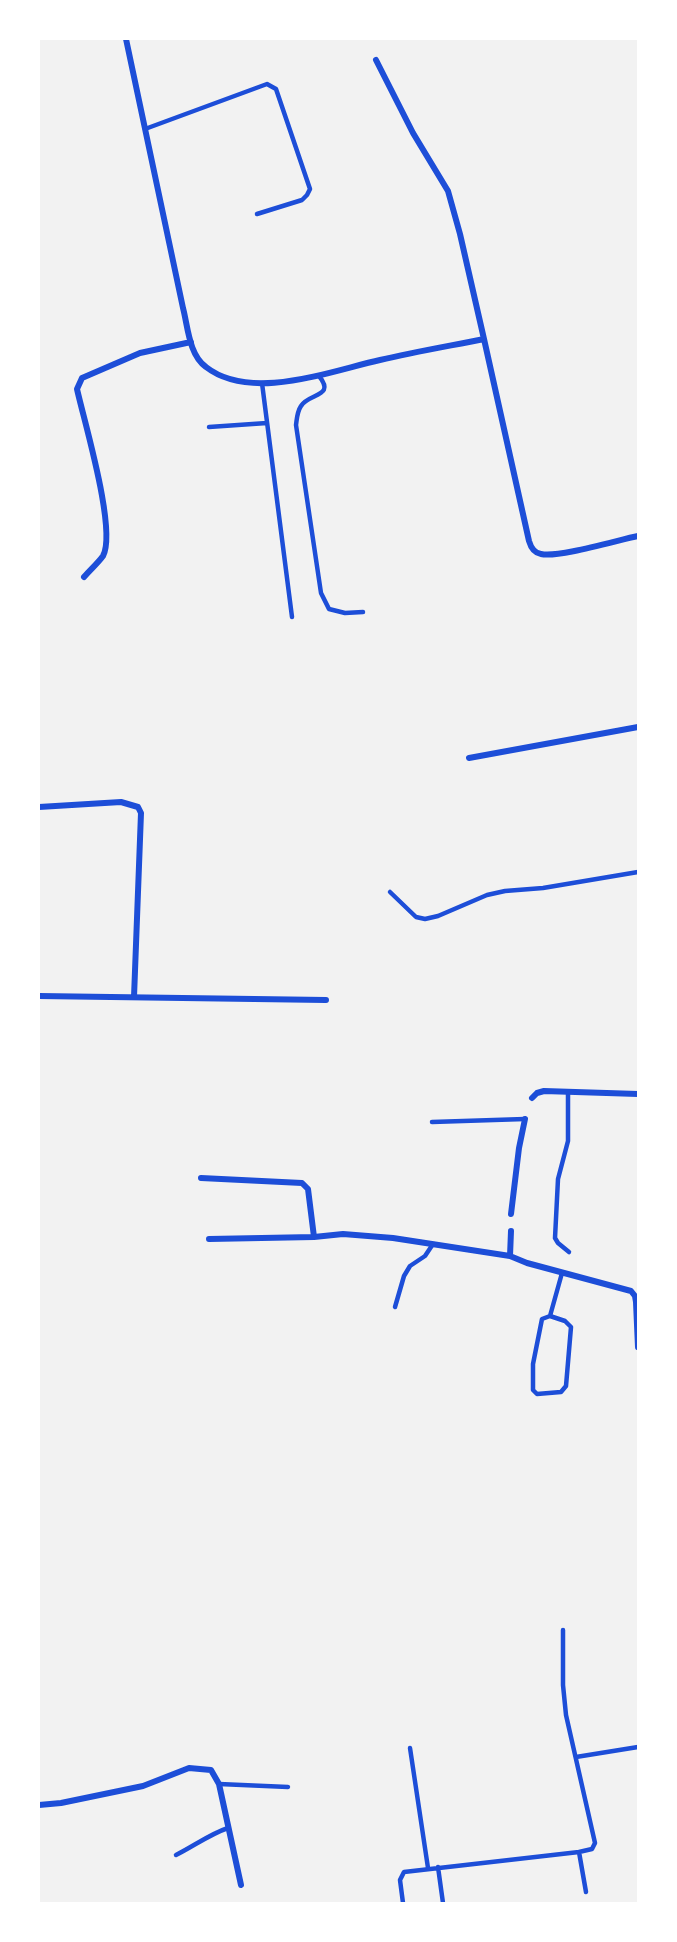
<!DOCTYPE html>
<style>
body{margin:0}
#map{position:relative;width:677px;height:1942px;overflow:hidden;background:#f2f2f2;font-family:"Noto Sans",sans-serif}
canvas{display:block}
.frame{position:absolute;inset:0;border:40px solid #fff;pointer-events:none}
</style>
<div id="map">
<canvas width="677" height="1942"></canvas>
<div class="frame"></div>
</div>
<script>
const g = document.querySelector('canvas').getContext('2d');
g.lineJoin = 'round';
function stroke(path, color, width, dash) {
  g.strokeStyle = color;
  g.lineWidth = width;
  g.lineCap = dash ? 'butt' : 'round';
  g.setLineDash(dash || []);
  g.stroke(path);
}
const service = new Path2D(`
 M145,129L267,84L276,89L310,189L307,195L302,200L257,214
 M319,376C336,397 309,393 301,406C297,412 297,418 296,425L321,593L329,609L345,613L363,612
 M262,383L292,617
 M209,427L267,423
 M390,892L416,917L425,919L438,916L487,895L505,891L543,888L638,872
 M568,1093V1141L558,1179L555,1238L558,1243L569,1252
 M432,1122L525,1119
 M395,1307L404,1276L410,1266L425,1256L433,1244
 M550,1316L565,1321L571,1327L566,1386L561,1392L537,1394L533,1390V1364L542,1319Z
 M550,1316L562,1273
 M563,1630V1685L566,1715L595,1843L592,1849L579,1852L586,1892
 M410,1748L428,1868
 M576,1757L638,1747
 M219,1784L288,1787
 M176,1855C194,1846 210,1834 228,1828
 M438,1867L443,1903
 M403,1903L400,1880L404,1872L579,1852`);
const minor = new Path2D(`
 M126,39L183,308C188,327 189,355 206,367C251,402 330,371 380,360C414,352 449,346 484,339L529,541C531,548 534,553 541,554C558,558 618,540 638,536
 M376,60L413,133L448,191L460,234L484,339
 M84,577C90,570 98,563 103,556C117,530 84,421 77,389L82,378L140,353L191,342
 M469,758L638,727
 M39,807L121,802L138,807L141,813L134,997
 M39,996L326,1000
 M532,1098L537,1093L544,1091L638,1094
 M201,1178L302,1183L308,1189L314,1237
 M511,1214L519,1148L525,1119
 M209,1239L314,1237L343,1234L393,1238L510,1256L527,1263L631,1291L635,1296L636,1302L638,1347
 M510,1256L511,1231
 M39,1805L61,1803L143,1786L189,1768L211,1770L219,1784L241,1885`);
stroke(service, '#1d4ed8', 4.5);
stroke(minor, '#1d4ed8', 6);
</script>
